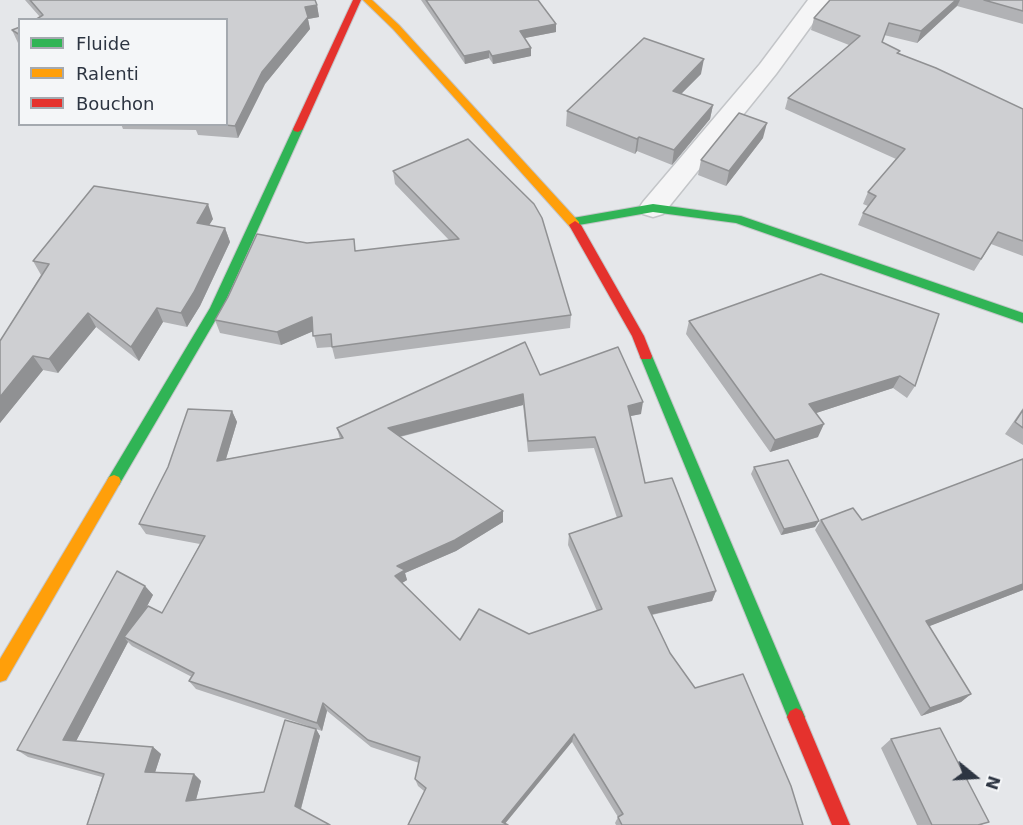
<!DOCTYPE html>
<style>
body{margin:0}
#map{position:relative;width:1023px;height:825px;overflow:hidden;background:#e5e7ea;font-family:"DejaVu Sans",sans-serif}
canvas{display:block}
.legend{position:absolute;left:18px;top:18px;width:210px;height:108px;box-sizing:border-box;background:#f4f6f8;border:2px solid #a4a9af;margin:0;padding:8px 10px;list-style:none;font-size:18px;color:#2d3542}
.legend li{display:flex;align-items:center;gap:12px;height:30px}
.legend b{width:30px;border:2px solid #a4a9af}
.north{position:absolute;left:945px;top:747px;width:60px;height:60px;-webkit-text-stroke:4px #f4f6f8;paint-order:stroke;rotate:108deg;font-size:16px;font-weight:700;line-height:24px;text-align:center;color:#2d3542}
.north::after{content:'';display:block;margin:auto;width:21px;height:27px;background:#2d3542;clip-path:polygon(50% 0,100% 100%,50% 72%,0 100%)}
</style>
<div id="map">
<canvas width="1023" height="825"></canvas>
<ul class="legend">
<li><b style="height:8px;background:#30b455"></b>Fluide</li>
<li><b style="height:8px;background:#ff9f0a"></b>Ralenti</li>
<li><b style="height:8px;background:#e5322d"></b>Bouchon</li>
</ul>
<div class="north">N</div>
</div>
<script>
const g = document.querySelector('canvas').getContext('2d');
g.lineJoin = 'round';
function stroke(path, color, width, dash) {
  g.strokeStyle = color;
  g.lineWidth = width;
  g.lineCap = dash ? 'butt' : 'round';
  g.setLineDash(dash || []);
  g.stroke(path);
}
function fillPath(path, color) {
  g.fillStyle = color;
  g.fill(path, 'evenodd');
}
const street = new Path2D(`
 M808,0H830L776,74L663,214L653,217L643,214L639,208L643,202L760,64Z`);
const fast = new Path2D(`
 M298,126L303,129L222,309L119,485L114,487L109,485L107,481L109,477L210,308L293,129Z
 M653,204L741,216L1023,313V323L736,223L653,212L573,226L567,222L573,218Z
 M646,351L652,356L805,717L802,723L796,726L790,723L640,356Z`);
const slow = new Path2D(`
 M363,0H372L399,25L579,222V228H571L393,29Z
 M114,475L119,477L121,481L119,485L6,680L0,682V659L109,477Z`);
const jam = new Path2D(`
 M353,0H361L303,129L298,132L294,131L293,129Z
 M575,221L581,225L644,336L652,356L651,359H641L632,336L569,225Z
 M796,708L802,711L850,825H832L787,717L790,711Z`);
const wall = new Path2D(`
 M25,0H315L317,5L319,17L308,19L310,29L265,84L238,138L198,135L196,130L123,129L121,124H226L40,17Z
 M421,0H538L556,32L524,38L531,56L493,64L489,58L465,64Z
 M830,0H1023V24L957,6L917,43L884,35L882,42L899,53L1023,109V256L991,244L974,271L858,225L863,213L868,206L863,204L868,192L896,159L785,109L788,98L849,45L811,30L814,18Z
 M20,27V44L18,43L12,30Z
 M701,74L681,94L713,105L710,119L672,165L637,151L635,154L566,126L567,111Z
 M763,138L726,186L698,175L701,160Z
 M393,171L571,315L570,328L335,359L332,347L317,348L313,331L281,345L220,333L215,320L357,251L449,240L395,184Z
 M213,219L209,225L225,228L230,242L200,306L187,327L163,322L139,361L96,327L58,373L43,370L0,423V341L41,275L33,261Z
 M821,274L915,386L907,398L893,388L816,413L818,437L770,452L686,334L689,321Z
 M540,375L641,414L630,416L645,483L716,591L712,601L652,615L670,653L695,688L803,825H616L615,823L618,817L572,742L424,791L418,786L415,779L419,763L371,747L327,711L322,731L316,729L320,736L301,809L87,825L102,777L28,757L17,750L145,586L153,595L146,608L162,613L200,544L146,534L139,524L232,411L237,422L226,459L340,439L337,428ZM523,405L528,452L594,448L617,518L569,534L568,545L597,611L529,634L460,640L402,583L407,580L405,573L456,551L503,522L400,437ZM128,642L132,646L192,677L189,681L196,689L308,726L264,792L196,800L201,781L194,774L155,772L161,754L153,747L76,741Z
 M1023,408V445L1005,434Z
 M1023,459V590L929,626L971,694L961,702L921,716L815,530L821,520H862Z
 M754,467L815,527L781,535L751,474Z
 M891,739L983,825H917L881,748Z`);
const shadedWall = new Path2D(`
 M956,0H960L957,6L917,43L921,31Z
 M317,5L319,17L308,19L310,29L265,84L238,138L235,126L262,72L305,7Z
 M556,24V32L520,39V31Z
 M531,48V56L493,64L492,56Z
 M489,51V58L465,64L464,56Z
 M704,59L701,74L670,105L673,91Z
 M713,105L710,119L672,165L674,150Z
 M767,123L763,138L726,186L729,171Z
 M639,137L637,151L635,154L637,139Z
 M208,204L213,219L202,237L197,223Z
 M225,228L230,242L200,306L187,327L181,313Z
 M157,308L163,322L139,361L131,347Z
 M88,313L96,327L58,373L49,359Z
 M312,317L316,330L281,345L277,332Z
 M33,356L43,370L0,423V397Z
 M900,376L893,388L804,417L809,404Z
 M523,394V405L390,439L388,428Z
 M643,402L641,414L626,417L628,406Z
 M232,411L237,422L222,472L217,461Z
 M824,424L818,437L770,452L775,440Z
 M503,511V522L456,551L405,573L407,580L397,586L395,576L397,566Z
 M819,521L815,527L781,535L784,529Z
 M1023,584V590L917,631L926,621Z
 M145,586L153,595L129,640L124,637L128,642L73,747L63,740Z
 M716,591L712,601L645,616L648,607Z
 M971,694L961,702L921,716L930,708Z
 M323,703L327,711L322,731L317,723Z
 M316,729L320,736L300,812L295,806Z
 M574,734L572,742L504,825L502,822Z
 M153,747L161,754L153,779L145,772Z
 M194,774L201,781L194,807L186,801Z`);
const building = new Path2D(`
 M30,0H315L317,5L305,7L308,17L262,72L235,126L215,124H226V20H35L43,15Z
 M426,0H538L556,24L520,31L531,48L492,56L489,51L464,56Z
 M830,0H956L921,31L889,23L882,42L900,51L897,53L936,68L1023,109V241L998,232L981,259L863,213L876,196L868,192L905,149L788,98L860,36L814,18Z
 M984,0H1023V11Z
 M20,27V35L12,30Z
 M644,38L704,59L673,91L713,105L674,150L639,137L637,139L567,111Z
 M739,113L767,123L729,171L701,160Z
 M468,139L534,204L542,218L571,315L332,347L331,334L313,336L312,317L277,332L215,320L228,297L257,234L307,243L354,239L355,251L459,239L393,171Z
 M94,186L208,204L197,223L225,228L194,292L181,313L157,308L131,347L88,313L49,359L33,356L0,397V341L49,264L33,261Z
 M821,274L939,314L915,386L900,376L809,404L824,424L775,440L689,321Z
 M525,342L540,375L618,347L643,402L628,406L645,483L672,478L716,591L648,607L670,653L695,688L743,674L791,786L803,825H622L618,817L623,814L574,734L502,822L508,825H408L426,788L415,779L420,757L368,740L323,703L317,723L189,681L194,673L124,637L148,606L162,613L205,536L139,524L168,467L188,409L232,411L217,461L343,438L337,428ZM523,394L528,441L595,437L622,516L569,534L602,609L529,634L479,609L460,640L395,576L405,570L397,566L455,540L503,511L388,428Z
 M1023,410V428L1015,422Z
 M1023,459V584L926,621L971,694L930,708L821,520L853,508L862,520Z
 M788,460L819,521L784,529L754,467Z
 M117,571L145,586L63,740L153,747L145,772L194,774L186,801L264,792L285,720L316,729L295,806L330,825H87L104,774L17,750Z
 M940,728L989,822L978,825H932L891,739Z`);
stroke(street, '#c3c5c8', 3);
stroke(fast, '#c3c5c8', 2);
stroke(slow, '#c3c5c8', 2);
stroke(jam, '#c3c5c8', 2);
fillPath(street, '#f5f5f6');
fillPath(fast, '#30b455');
fillPath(slow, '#ff9f0a');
fillPath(jam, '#e5322d');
fillPath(wall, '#b1b2b5');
fillPath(shadedWall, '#909193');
fillPath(building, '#cecfd2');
stroke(building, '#909193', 1.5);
</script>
